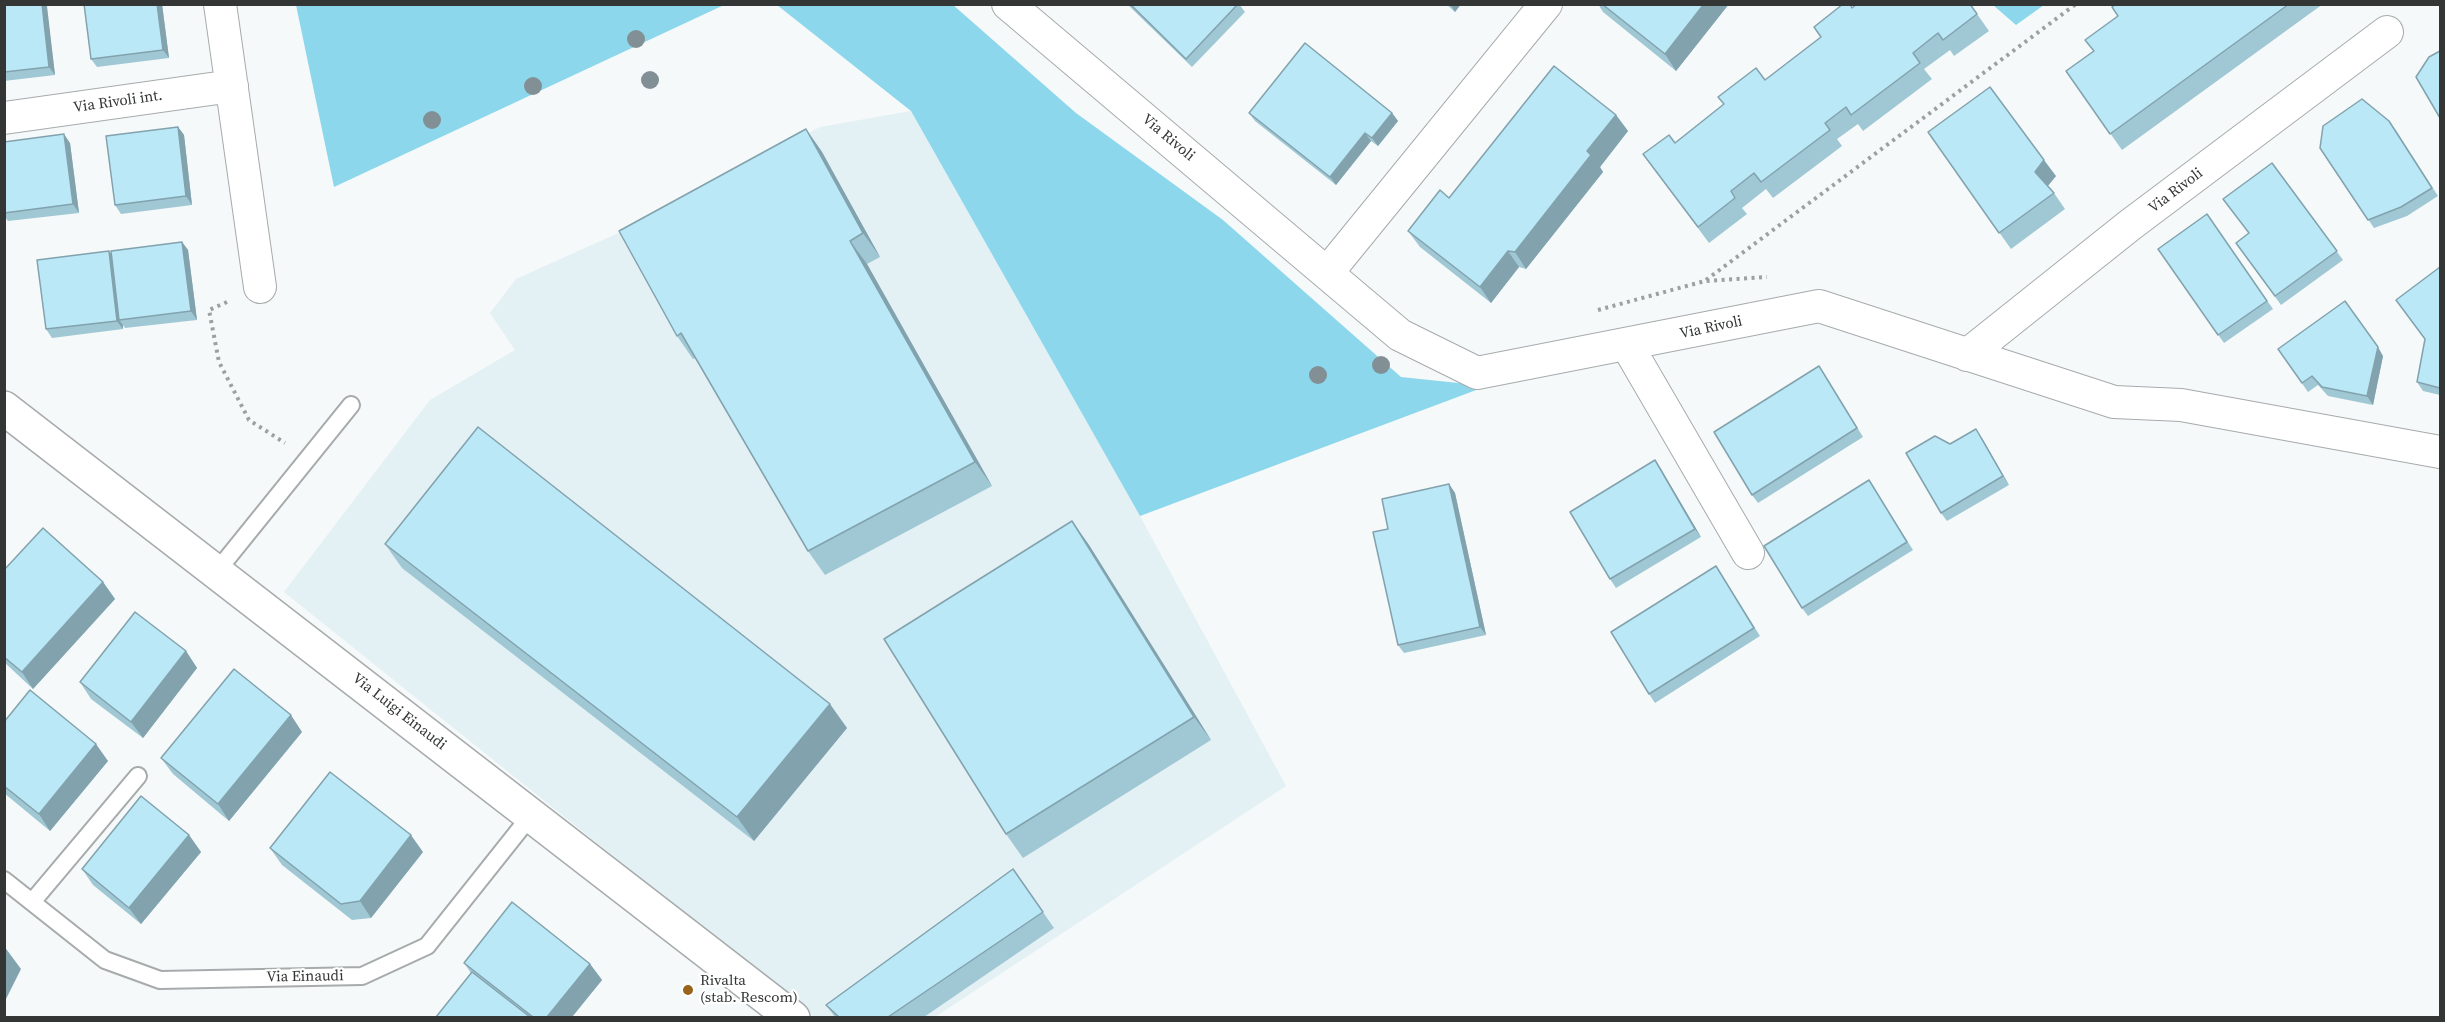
<!DOCTYPE html>
<style>
body{margin:0}
#map{position:relative;width:2445px;height:1022px;overflow:hidden;background:#f5f9fa;font-family:"Source Serif 4",serif}
canvas{display:block}
.frame{position:absolute;inset:0;border:6px solid #343636;pointer-events:none}
</style>
<div id="map">
<canvas width="2445" height="1022"></canvas>
<div class="frame"></div>
</div>
<script>
const g = document.querySelector('canvas').getContext('2d');
g.lineJoin = 'round';
function fillPath(path, color) {
  g.fillStyle = color;
  g.fill(path, 'evenodd');
}
function stroke(path, color, width, dash) {
  g.strokeStyle = color;
  g.lineWidth = width;
  g.lineCap = dash ? 'butt' : 'round';
  g.setLineDash(dash || []);
  g.stroke(path);
}
function write(font, color, halo, rows, align = 'center') {
  g.font = font + ' "Source Serif 4",serif';
  g.lineWidth = 4.5;
  g.setLineDash([]);
  g.textBaseline = 'middle';
  g.strokeStyle = halo;
  g.fillStyle = color;
  for (const [text, x, y, turn = 0] of rows) {
    g.save();
    g.translate(x, y);
    g.rotate((+turn || 0) * Math.PI / 180);
    g.textAlign = isNaN(turn) ? turn : align;
    if (halo) g.strokeText(text, 0, 0);
    g.fillText(text, 0, 0);
    g.restore();
  }
}
const built = new Path2D(`
 M911,111L1140,516L1286,786L935,1017H814L284,592L430,400L515,350L490,313L516,279L625,230L820,127Z`);
const green = new Path2D(`
 M952,4L1076,113L1223,220L1401,377L1487,386L1140,516L911,111L777,5Z
 M296,5V4L724,5L334,187Z
 M1993,5H2044L2016,25Z`);
const path = new Path2D(`
 M1706,280L2076,4
 M227,302L209,310L219,362L249,420L285,443
 M1598,310L1705,281L1767,277`);
const lane = new Path2D(`
 M217,571L351,405
 M4,880L105,960L160,980L362,976L427,946L532,814
 M32,902L138,776`);
const street = new Path2D(`
 M220,4L260,287
 M1008,4L1400,335L1477,373L1819,306L2114,402L2181,405L2440,452
 M4,118L232,86
 M1327,273L1546,4
 M1627,345L1748,553
 M1967,355L2130,225L2387,32`);
const secondary = new Path2D(`
 M4,408L793,1018`);
const trees = [
 [636,39],
 [650,80],
 [533,86],
 [432,120],
 [1381,365],
 [1318,375]
];
const wall = new Path2D(`
 M4,4H46L55,75L4,81Z
 M162,4L169,58L97,67L91,59Z
 M1127,4H1239L1245,12L1192,67Z
 M1446,4H1461L1455,12Z
 M1598,4H1729L1676,71L1603,12Z
 M1970,4L1989,31L1954,56L1950,50L1924,69L1932,79L1863,131L1858,124L1837,139L1842,146L1773,198L1766,189L1742,208L1747,214L1709,243L1643,154L1675,143L1724,105L1718,97L1765,80L1821,37L1852,8Z
 M2116,4H2323L2122,150L2066,71L2093,51L2118,16Z
 M1249,113H1392L1398,121L1378,146L1371,141L1336,185L1255,121Z
 M1616,115L1628,131L1600,167L1603,172L1526,269L1519,267L1491,303L1420,247L1408,231L1449,198Z
 M178,127L184,135L192,205L121,214L115,205Z
 M806,129L822,152L880,257L867,264L992,486L825,575L808,551L696,358L693,359L677,336Z
 M2395,129L2438,196L2407,216L2374,228L2320,148Z
 M1928,132L2056,176L2048,186L2054,193L2065,209L2011,249Z
 M4,142L70,143L79,213L8,221L4,216Z
 M2272,163L2343,260L2281,305L2236,243L2248,234Z
 M2207,214L2273,309L2224,343L2158,249Z
 M182,242L188,250L197,320L125,328L123,325V329L52,338L46,329L111,255Z
 M2440,267V395L2423,391L2417,382Z
 M2278,349L2383,356L2373,405L2328,396L2318,385L2308,392Z
 M1825,375L1863,437L1758,503L1752,495Z
 M1982,438L2009,485L1947,521L1941,513L1950,444Z
 M1655,460L1701,537L1616,588L1610,579Z
 M1869,480L1913,550L1808,616L1802,608Z
 M1449,484L1455,493L1486,635L1404,653L1398,645L1388,529Z
 M1072,521L1089,545L1211,740L1023,858L1006,834Z
 M385,544L847,728L754,841L402,568Z
 M4,570L103,582L115,599L33,689L4,662Z
 M1722,575L1760,636L1655,703L1649,694Z
 M186,651L197,668L143,738L91,699L80,682Z
 M4,722L108,761L50,831L4,793Z
 M302,732L229,821L173,774L161,758Z
 M189,835L201,852L141,924L93,885L82,869Z
 M270,848L423,852L371,918L352,920L282,865Z
 M1013,869L1054,928L924,1017H835L826,1005Z
 M464,963L590,964L602,980L572,1017H436L471,973Z`);
const shadedWall = new Path2D(`
 M42,4H46L47,6L55,75L49,67Z
 M157,4H162L169,58L163,50Z
 M1450,4H1461L1455,12Z
 M1704,4H1729L1676,71L1665,54Z
 M1392,113L1398,121L1378,146L1372,138Z
 M1616,115L1628,131L1600,167L1603,172L1526,269L1515,252L1587,151Z
 M178,127L184,135L192,205L186,196Z
 M806,129L822,152L880,257L863,233Z
 M1365,133L1371,141L1336,185L1330,177Z
 M64,134L70,143L79,213L73,204Z
 M2044,160L2056,176L2046,188L2035,172Z
 M850,241L867,264L992,486L975,462Z
 M182,242L188,250L197,320L191,311Z
 M109,251L115,259L119,320L123,325V329L117,321Z
 M1508,251L1519,267L1491,303L1480,287Z
 M2378,347L2383,356L2373,405L2367,396Z
 M1976,429L1982,438L2009,485L2003,476Z
 M1655,460L1661,469L1701,537L1695,529Z
 M1449,484L1455,493L1486,635L1480,627Z
 M1072,521L1089,545L1211,740L1194,717Z
 M103,582L115,599L33,689L22,672Z
 M186,651L197,668L143,738L131,722Z
 M830,704L847,728L754,841L737,817Z
 M291,715L302,732L229,821L218,804Z
 M96,744L108,761L50,831L39,814Z
 M189,835L201,852L141,924L129,908Z
 M411,835L423,852L371,918L360,901Z
 M4,946L21,969L4,1003Z
 M590,964L602,980L572,1017H547Z`);
const building = new Path2D(`
 M4,4H42L49,67L4,72Z
 M84,4H157L163,50L91,59Z
 M1130,4H1238L1186,59Z
 M1602,4H1704L1665,54Z
 M1843,4H1850L1852,8L1857,4H1970L1977,14L1943,40L1938,33L1913,53L1920,63L1851,115L1846,107L1825,123L1830,130L1761,182L1754,173L1731,191L1735,198L1698,227L1643,154L1669,135L1675,143L1724,104L1718,97L1756,68L1765,80L1821,37L1814,27Z
 M2116,4H2289L2110,134L2066,71L2094,51L2085,40L2118,16L2112,7Z
 M1305,43L1392,113L1372,138L1365,133L1330,177L1249,113Z
 M2440,51V118L2416,77L2429,57Z
 M1554,66L1616,115L1587,151L1591,155L1515,252L1508,251L1480,287L1408,231L1440,190L1449,198Z
 M1990,87L2044,160L2035,172L2054,193L1999,233L1928,132Z
 M2362,99L2389,121L2432,188L2401,207L2368,220L2320,148L2323,126Z
 M178,127L186,196L115,205L106,136Z
 M806,129L863,233L850,241L975,462L808,551L681,333L677,336L619,231Z
 M64,134L73,204L4,213V142Z
 M2272,163L2337,251L2275,296L2236,243L2249,233L2223,199Z
 M2207,214L2267,301L2218,335L2158,249Z
 M182,242L191,311L119,320L111,251Z
 M109,251L117,321L46,329L37,260Z
 M2440,267V388L2417,382L2425,339L2396,300Z
 M2345,301L2378,347L2367,396L2322,387L2312,376L2302,383L2278,349Z
 M1819,366L1857,428L1752,495L1714,432Z
 M478,427L830,704L737,817L385,544Z
 M1976,429L2003,476L1941,513L1906,453L1935,436L1950,444Z
 M1655,460L1695,529L1610,579L1570,512Z
 M1869,480L1907,542L1802,608L1764,546Z
 M1449,484L1480,627L1398,645L1373,532L1388,529L1382,499Z
 M1072,521L1194,717L1006,834L884,639Z
 M43,528L103,582L22,672L4,657V570Z
 M1716,566L1754,628L1649,694L1611,632Z
 M135,612L186,651L131,722L80,682Z
 M234,669L291,715L218,804L161,758Z
 M30,690L96,744L39,814L4,786V722Z
 M330,772L411,835L360,901L341,904L270,848Z
 M141,796L189,835L129,908L82,869Z
 M1013,869L1043,912L888,1017H839L826,1005Z
 M512,902L590,964L547,1017H533L464,963Z
 M472,972L530,1017H436Z`);
const markers = [
 [688,990,6,"#98631a"]
];
const streetNames = [
 ["Via Rivoli int.",118,102,-8],
 ["Via Rivoli",1168,138,40],
 ["Via Rivoli",2176,191,-37],
 ["Via Rivoli",1711,328,-12],
 ["Via Luigi Einaudi",399,712,38],
 ["Via Einaudi",305,977,-1]
];
const poiNames = [
 ["Rivalta",700,981],
 ["(stab. Rescom)",700,998]
];
fillPath(built, '#e3f0f4');
fillPath(green, '#8dd7ed');
stroke(lane, '#a7abac', 20);
stroke(street, '#a7abac', 34);
stroke(secondary, '#a7abac', 36);
stroke(path, '#9da0a1', 4, [3, 4.5]);
stroke(lane, '#fff', 16);
stroke(street, '#fff', 32);
stroke(secondary, '#fff', 33);
g.fillStyle = '#829095';
for (const [x, y] of trees) {
  g.beginPath();
  g.arc(x, y, 9, 0, 2 * Math.PI);
  g.fill();
}
fillPath(wall, '#a0c8d4');
fillPath(shadedWall, '#82a2ad');
fillPath(building, '#bae8f7');
stroke(building, '#82a2ad', 1.5);
for (const [x, y, r, color] of markers) {
  const dot = new Path2D();
  dot.arc(x, y, r, 0, 2 * Math.PI);
  g.fillStyle = color;
  g.fill(dot);
  stroke(dot, '#fff', 2);
}
write('15px', '#343636', '#fff', streetNames);
write('15px', '#343636', '#fff', poiNames, 'left');
</script>
